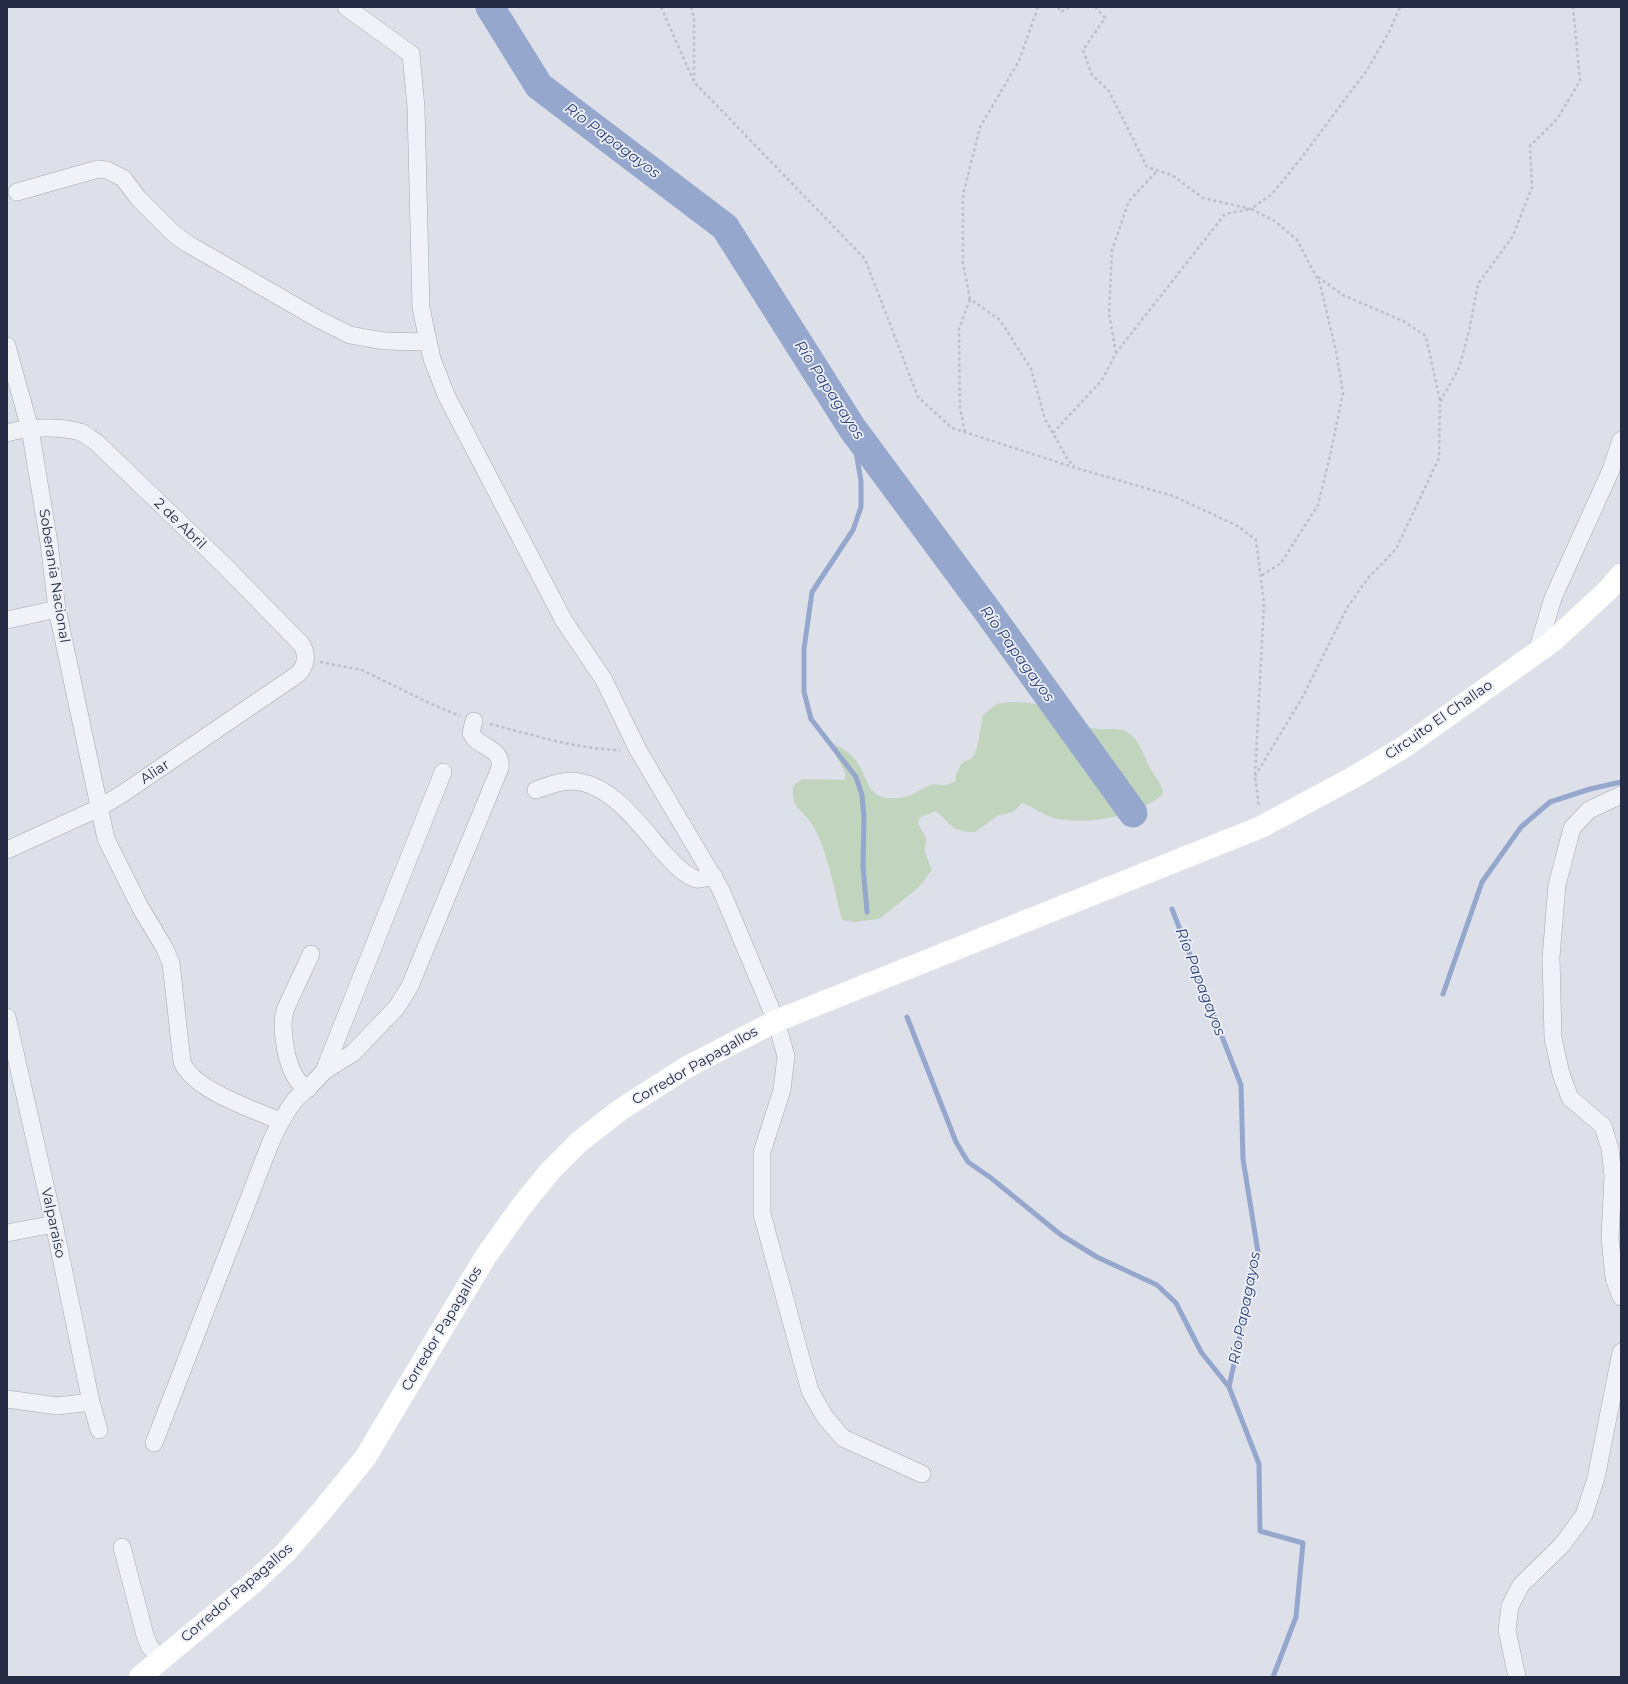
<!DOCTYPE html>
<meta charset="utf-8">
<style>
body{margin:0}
#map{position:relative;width:1628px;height:1684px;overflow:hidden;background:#dee0e9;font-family:Montserrat,sans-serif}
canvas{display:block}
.frame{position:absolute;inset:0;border:8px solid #252b42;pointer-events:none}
</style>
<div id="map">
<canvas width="1628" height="1684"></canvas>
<div class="frame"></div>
</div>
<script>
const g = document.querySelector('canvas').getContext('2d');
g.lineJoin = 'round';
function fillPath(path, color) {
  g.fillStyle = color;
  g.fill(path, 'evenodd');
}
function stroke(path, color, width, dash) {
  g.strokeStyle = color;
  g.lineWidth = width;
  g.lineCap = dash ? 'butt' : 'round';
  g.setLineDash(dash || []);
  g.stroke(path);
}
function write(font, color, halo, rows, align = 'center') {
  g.font = font + ' Montserrat,sans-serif';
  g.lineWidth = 3.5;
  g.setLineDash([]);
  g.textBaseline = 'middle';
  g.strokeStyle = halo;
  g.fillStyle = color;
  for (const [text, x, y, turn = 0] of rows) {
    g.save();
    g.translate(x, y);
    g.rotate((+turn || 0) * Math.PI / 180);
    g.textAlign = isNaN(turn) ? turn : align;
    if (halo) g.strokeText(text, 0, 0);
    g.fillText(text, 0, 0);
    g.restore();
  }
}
const green = new Path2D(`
 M1009,702C1032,702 1054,706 1074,717C1078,719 1081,724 1086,726C1097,732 1110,727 1122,730C1139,735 1143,755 1150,768C1155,777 1160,781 1163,792L1161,796C1134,816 1092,825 1058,819C1046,817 1034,807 1022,803L1013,812L997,816L975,832H966L954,828L936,811L920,817L918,823L926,838L925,853L932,870L918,888L879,919L854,922L842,920C835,893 826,841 809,820C797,805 792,808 793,786L802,779L845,780V772L828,742C837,745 845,749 852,756C871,775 862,801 899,798C910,797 921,789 930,785C939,782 942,789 956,781V774L962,763L972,758L977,748L983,715L997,704Z`);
const stream = new Path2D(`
 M852,428L861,481V507L853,530L812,592L804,649V692L811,719L856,777L862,795L864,818L863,866L867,912
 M1172,909L1241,1085L1243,1159L1258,1252L1229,1387L1259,1464L1260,1531L1303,1543L1296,1617L1273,1677
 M1443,994L1482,882L1521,827L1550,802L1590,789L1621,782
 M907,1017L956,1142L968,1162L991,1178L1061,1235L1097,1257L1157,1285L1176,1303L1201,1352L1229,1387`);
const river = new Path2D(`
 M490,7L539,86L725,227L852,428L986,609L1133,813`);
const path = new Path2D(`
 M661,7L694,82L865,259L918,397L952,428L1076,468L1173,496L1236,525L1256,540L1264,603L1255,776L1259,807
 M691,7L694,17V80
 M1038,7L1019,61L980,127L963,195V263L970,299L1000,320L1031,369L1045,419L1068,460L1074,466
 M1058,7L1061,12L1070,7
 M1095,7L1105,18L1083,50L1092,75L1109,91L1147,167L1172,175L1203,198L1251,209L1272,194L1299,161L1367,70L1389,32L1400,7
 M1318,277L1343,295L1403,321L1426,336L1440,401
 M1116,353L1109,314L1112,250L1129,201L1158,170
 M965,432L960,408L959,329L970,299
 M1053,433L1102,380L1116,353L1225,214L1251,209L1275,221L1297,240L1320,284L1336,351L1343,393L1330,456L1318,505L1281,563L1261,576
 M320,662L362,670L427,702L460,716
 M490,724C533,735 576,749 620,750
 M1255,776L1302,698L1347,608L1368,578L1396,549L1439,458L1440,402L1459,368L1469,331L1478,284L1513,236L1532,187L1530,146L1557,119L1580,81L1573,7`);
const street = new Path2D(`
 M346,7L411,54L416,107L421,308L432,359L447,397L564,621L604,680L638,750L721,890L776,1021L786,1056L782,1090L762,1152V1214L810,1391L825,1417L843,1438L922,1474
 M17,192L98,169L107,170L123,178L138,198L174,234L188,244L318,319L350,335L384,341L427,342
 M7,346L30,429L49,543L57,609L106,839L140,907L164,947L171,963L182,1062C193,1090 253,1109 280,1121
 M7,433C26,427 61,426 80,432C85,434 91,439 96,442L225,566L302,645C308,656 306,665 298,674L122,794L99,808L7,850
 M7,620L57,609
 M1537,651L1553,598L1611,470L1621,440
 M536,790C547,786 559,781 571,781C610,782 640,825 663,852C672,861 683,875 696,879C701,880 709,877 714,876
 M1621,795L1589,810L1572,828L1557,885L1551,957L1553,1038L1561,1074L1570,1098L1603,1126L1610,1149L1613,1176L1610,1238L1614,1278L1621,1297
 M7,1017L54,1224L91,1402L99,1430
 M324,1071L353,1053L397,1007L410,986L500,768C503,747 478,748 471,733L474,721
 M308,1089C305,1087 301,1084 298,1081C286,1065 280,1029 285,1010L311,954
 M7,1233L54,1224
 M7,1399L57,1406L91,1402
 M154,1443L270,1144C277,1128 284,1114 295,1100C304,1090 315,1083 324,1071L443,772
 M122,1547L145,1635L149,1646L161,1659
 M1517,1677L1507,1630L1510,1606L1521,1585L1562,1545L1584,1515L1596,1478L1621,1352`);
const secondary = new Path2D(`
 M140,1677L254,1582L286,1552L321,1512L365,1458L466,1289L486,1256L521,1207L550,1171L579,1142L620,1110L687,1067L776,1021L1261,827L1354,777L1404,747L1553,641L1607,591L1621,575`);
const streetNames = [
 ["2 de Abril",180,524,44],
 ["Soberanía Nacional",54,576,81],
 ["Circuito El Challao",1439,720,-35],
 ["Aliar",155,772,-34],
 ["Corredor Papagallos",695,1066,-30],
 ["Valparaíso",53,1223,78],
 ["Corredor Papagallos",442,1329,-59],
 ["Corredor Papagallos",237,1593,-41]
];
const waterNames = [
 ["Río Papagayos",612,141,37],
 ["Río Papagayos",829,390,57],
 ["Río Papagayos",1017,654,54],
 ["Río Papagayos",1200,982,69],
 ["Río Papagayos",1245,1308,-79]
];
fillPath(green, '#c0d4be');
stroke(stream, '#95a7cd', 5);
stroke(river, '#95a7cd', 29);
stroke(street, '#a3a6b4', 18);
stroke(path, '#bcbec8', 2.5, [3, 3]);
stroke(street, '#f1f2f7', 17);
stroke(secondary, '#fff', 22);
write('14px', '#252b42', '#eef0f7', streetNames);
write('italic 15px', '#2b427a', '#eef0f7', waterNames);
</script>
